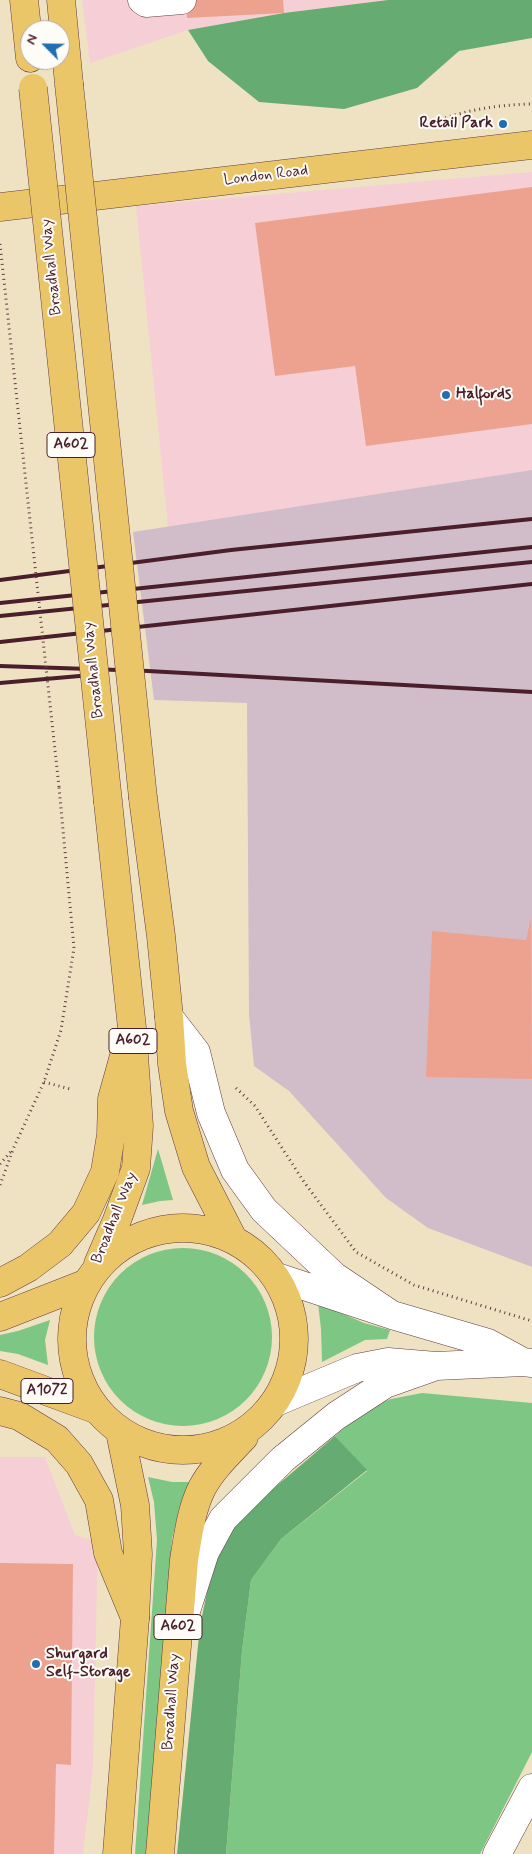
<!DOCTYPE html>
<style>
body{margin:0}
#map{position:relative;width:532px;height:1854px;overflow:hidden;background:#eee2c3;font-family:Mynerve,sans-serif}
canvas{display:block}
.north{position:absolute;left:20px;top:20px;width:50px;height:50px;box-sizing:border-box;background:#fdfcf7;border:1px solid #b5a4a5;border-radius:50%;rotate:293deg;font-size:14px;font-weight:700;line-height:20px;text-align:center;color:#4a1f2b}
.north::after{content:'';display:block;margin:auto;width:18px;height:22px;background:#1f6fb2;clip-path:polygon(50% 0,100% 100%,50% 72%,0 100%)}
</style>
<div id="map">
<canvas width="532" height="1854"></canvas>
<div class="north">N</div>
</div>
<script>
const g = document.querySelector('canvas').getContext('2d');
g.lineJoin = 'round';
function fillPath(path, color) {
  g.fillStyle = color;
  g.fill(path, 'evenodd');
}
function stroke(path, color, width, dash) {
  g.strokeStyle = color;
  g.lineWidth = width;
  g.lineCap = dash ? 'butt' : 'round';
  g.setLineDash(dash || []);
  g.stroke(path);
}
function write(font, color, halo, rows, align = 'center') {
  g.font = font + ' Mynerve,sans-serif';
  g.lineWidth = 4;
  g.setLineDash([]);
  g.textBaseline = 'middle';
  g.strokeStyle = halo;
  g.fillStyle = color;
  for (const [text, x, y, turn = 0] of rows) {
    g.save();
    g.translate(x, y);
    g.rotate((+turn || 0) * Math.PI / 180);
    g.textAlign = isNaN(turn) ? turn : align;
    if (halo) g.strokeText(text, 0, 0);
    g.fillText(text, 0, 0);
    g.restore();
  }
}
const built = new Path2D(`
 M82,0H388L284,13L188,30L90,63Z
 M532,172V470L168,527L136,206Z
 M0,1457H45L75,1535L98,1542L93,1768L83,1854H0Z`);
const industrial = new Path2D(`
 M532,470V1267L428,1228L386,1198L289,1091L254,1066L249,1014L247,703L154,700L133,532Z`);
const green = new Path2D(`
 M158,1149L173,1200L160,1201L142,1205Z
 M94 1337a89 89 0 1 1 178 0a89 89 0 1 1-178 0Z
 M318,1303L364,1323L390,1330L387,1339L365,1340L322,1362L321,1329Z
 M50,1320L45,1340L48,1365L18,1354L0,1351V1335L18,1331Z
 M422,1393L532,1403V1752L480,1854H226L242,1651L251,1580L281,1539L367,1471L335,1436L368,1407L391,1399Z
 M148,1477L172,1482H189L179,1509L172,1539L147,1854H135L157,1540L154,1502Z`);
const forest = new Path2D(`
 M388,0H532V38L459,51L417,88L344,109L259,102L208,61L188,30L284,13Z
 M335,1436L367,1470L281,1539L251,1580L242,1651L226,1854H177L200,1626L212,1568L228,1532L260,1500Z`);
const building = new Path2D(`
 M186,0H283L284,13L187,18Z
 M532,187V424L366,446L355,366L275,376L255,223Z
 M531,918L532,1079L426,1077L432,931L526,940Z
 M0,1563L73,1564L71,1765L56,1764L54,1854H0Z`);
const path = new Path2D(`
 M422,127C459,111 492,105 532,104
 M44,1082L70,1089
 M236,1088L255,1106L304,1182L356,1252L414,1285L532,1321
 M0,1164L13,1149
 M0,1185L14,1147L44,1082L61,1030L74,948L59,787`);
const minor = new Path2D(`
 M142,0L146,3L182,0
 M169,1017L196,1052L211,1113L235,1170L264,1210L334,1276L392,1315
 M277,1277L392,1315L488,1343L523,1362
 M276,1402L357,1368L388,1362L436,1366L523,1362L532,1363
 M186,1611L205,1552L223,1519L283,1459L336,1416L385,1384L436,1366
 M497,1854L532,1788`);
const major = new Path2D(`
 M0,207L532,145
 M0,1283L28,1268L60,1244L86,1213L105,1172L111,1135L112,1099L131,1031
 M0,1317L87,1283
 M0,1374L95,1409
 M0,1411L19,1416L57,1439L79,1464L99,1500L108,1553L135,1618`);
const highway = new Path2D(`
 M24,0L30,58
 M61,0L69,84
 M143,798L161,936L169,1017L172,1064L179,1111L196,1167L233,1239
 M72 1339a111 111 0 1 1 222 0a111 111 0 1 1-222 0Z
 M98,1264L117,1220L136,1168L139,1126L132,1028L108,802
 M117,1854L135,1618L138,1554L135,1505L120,1432
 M160,1854L184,1560C188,1536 191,1510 202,1488C212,1469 229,1453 244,1437`);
const rail = new Path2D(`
 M0,580L231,550L532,519
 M0,603L532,547
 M0,616L532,562
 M0,642L532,584
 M0,666L148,671L532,692
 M0,683L91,675`);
const pathBridge = new Path2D(`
 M0,244L59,787`);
const highwayBridge = new Path2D(`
 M69,84L143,798
 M33,88L108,802`);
const markers = [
 [503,124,5,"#1f6fb2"],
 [446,395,5,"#1f6fb2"],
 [36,1664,5,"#1f6fb2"]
];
const shields = [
 [71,445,48],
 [133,1041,48],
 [47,1391,52],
 [178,1627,48]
];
const shieldNames = [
 ["A602",71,445],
 ["A602",133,1041],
 ["A1072",47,1391],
 ["A602",178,1627]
];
const poiNames = [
 ["Retail Park",493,124,"right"],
 ["Halfords",456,395],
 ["Shurgard",46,1655],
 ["Self-Storage",46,1673]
];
const streetNames = [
 ["London Road",266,176,-7],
 ["Broadhall Way",52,267,-96],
 ["Broadhall Way",94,670,-96],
 ["Broadhall Way",115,1218,-68],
 ["Broadhall Way",172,1702,-86]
];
fillPath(built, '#f6cfd6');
fillPath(industrial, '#d1bdc9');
fillPath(green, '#7dc683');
fillPath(forest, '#66ab71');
fillPath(building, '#eda290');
stroke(minor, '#633c42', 29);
stroke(major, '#633c42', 29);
stroke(highway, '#633c42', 29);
stroke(path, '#633c42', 3, [1, 4]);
stroke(minor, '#fff', 28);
stroke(major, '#ebc669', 28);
stroke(highway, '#ebc669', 28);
stroke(rail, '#4a1f2b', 4);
stroke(highwayBridge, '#633c42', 29, []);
stroke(pathBridge, '#633c42', 3, [1, 4]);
stroke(highwayBridge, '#ebc669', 28);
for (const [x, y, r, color] of markers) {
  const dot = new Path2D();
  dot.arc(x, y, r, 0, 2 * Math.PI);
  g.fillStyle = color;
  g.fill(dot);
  stroke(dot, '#fdfcf7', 2);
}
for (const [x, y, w] of shields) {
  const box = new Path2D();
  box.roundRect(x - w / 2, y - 12.5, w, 25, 4);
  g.fillStyle = '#fdfcf7';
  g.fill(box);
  stroke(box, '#4a1f2b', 1);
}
write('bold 15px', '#4a1f2b', null, shieldNames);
write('bold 16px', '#4a1f2b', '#fdfcf7', poiNames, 'left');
write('16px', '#4a1f2b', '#fdfcf7', streetNames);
</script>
